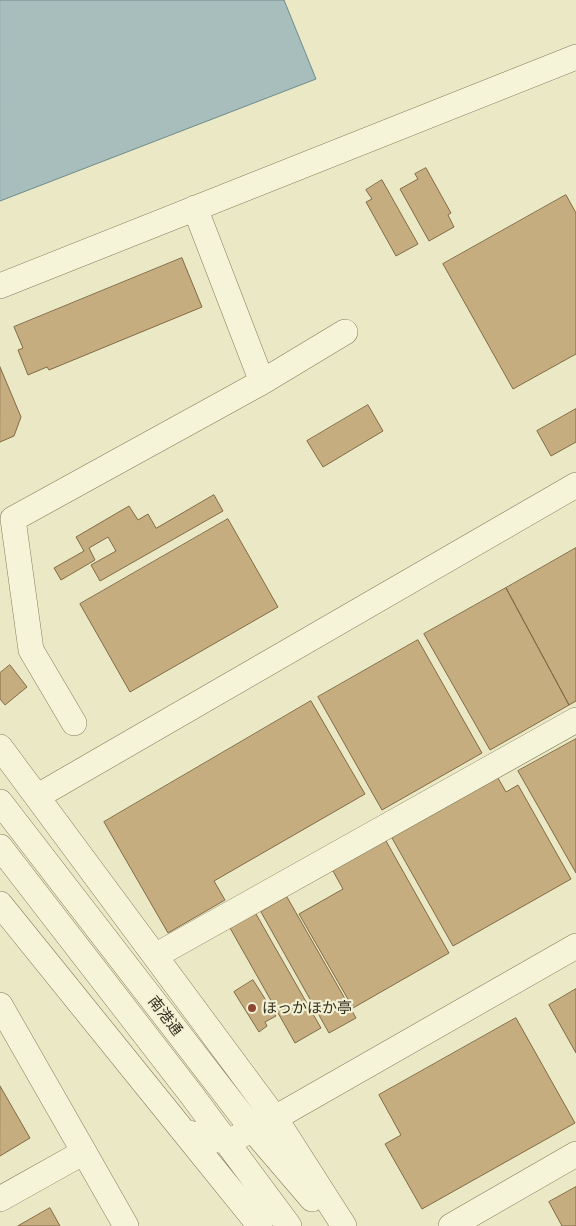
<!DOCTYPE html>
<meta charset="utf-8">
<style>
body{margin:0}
canvas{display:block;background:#eae8c5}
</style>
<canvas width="576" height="1226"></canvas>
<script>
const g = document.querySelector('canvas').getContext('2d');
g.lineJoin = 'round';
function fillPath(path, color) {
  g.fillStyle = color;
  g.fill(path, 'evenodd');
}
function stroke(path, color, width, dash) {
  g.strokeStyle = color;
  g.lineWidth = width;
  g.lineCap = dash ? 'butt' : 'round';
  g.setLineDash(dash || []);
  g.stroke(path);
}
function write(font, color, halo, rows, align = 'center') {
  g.font = font + ' "Crimson Pro","Noto Sans JP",serif';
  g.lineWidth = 4.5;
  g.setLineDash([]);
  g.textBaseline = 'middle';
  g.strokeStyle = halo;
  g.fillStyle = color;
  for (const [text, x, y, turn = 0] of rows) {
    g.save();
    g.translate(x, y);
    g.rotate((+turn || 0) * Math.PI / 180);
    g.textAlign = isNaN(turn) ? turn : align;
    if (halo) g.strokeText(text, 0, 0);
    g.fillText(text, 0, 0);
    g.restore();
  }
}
const water = new Path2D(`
 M0,0H284L316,79L0,201Z`);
const building = new Path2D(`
 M426,168L451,213L448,215L454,227L429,241L400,189L418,179L415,174Z
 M382,180L418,244L396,256L366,202L372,199L366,190Z
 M566,195L576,213V354L513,389L443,264Z
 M182,258L202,307L49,370L47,367L28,375L18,350L23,348L14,327Z
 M0,367L21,417L14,436L0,442Z
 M368,405L383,431L323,467L307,441Z
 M576,409V442L551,456L537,431Z
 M214,495L223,511L100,581L91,565L116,551L108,537L89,548L95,560L61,580L54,568L84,551L76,537L129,506L138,520L148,514L156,528Z
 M228,519L278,607L130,692L80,604Z
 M576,548V701L569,705L506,588Z
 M506,588L569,705L490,750L424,634Z
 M418,640L482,753L382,810L318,697Z
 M10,665L27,687L5,705L0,699V673Z
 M311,701L365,794L214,881L225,900L168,933L104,822Z
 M576,739V873L518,771Z
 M498,778L506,792L518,785L571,879L453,946L392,838Z
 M386,841L449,953L353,1008L299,914L343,889L333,871Z
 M287,897L356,1018L329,1033L261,912Z
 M256,914L321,1028L295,1043L230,928Z
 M253,980L276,1016L265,1022L267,1026L259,1032L234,992Z
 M576,989V1053L549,1005Z
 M516,1018L575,1123L422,1209L385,1144L401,1135L379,1095Z
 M0,1086L30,1138L0,1156Z
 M576,1187V1226H562L549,1202Z
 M50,1208L60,1226H18Z`);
const minor = new Path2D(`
 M0,286L576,57
 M262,382L345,332
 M74,723L31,650L13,519L262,382L195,208
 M0,747L275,1118L344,1226
 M38,796L576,485
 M0,802L253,1130L312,1199
 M0,847L191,1094L289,1226
 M0,904L184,1132L228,1142L275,1118L576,946
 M155,956L576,720
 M0,1005L84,1152
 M184,1132L260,1226
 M0,1199L84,1152L126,1226
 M451,1226L576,1154`);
const markers = [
 [252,1008,5,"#8e4732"]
];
const poiNames = [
 ["ほっかほか亭",262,1008]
];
const streetNames = [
 ["南港通",165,1016,52]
];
fillPath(water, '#a7bebd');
stroke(water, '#6e8b8b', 1);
fillPath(building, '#c5ad7f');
stroke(building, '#816b45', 1);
stroke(minor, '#847b5d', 26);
stroke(minor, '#f6f4d8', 25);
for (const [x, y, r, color] of markers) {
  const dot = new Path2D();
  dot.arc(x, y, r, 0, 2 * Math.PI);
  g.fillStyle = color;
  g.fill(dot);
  stroke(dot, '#f2f1d4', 2);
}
write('15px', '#352f1f', '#f2f1d4', poiNames, 'left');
write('15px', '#352f1f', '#f2f1d4', streetNames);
</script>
